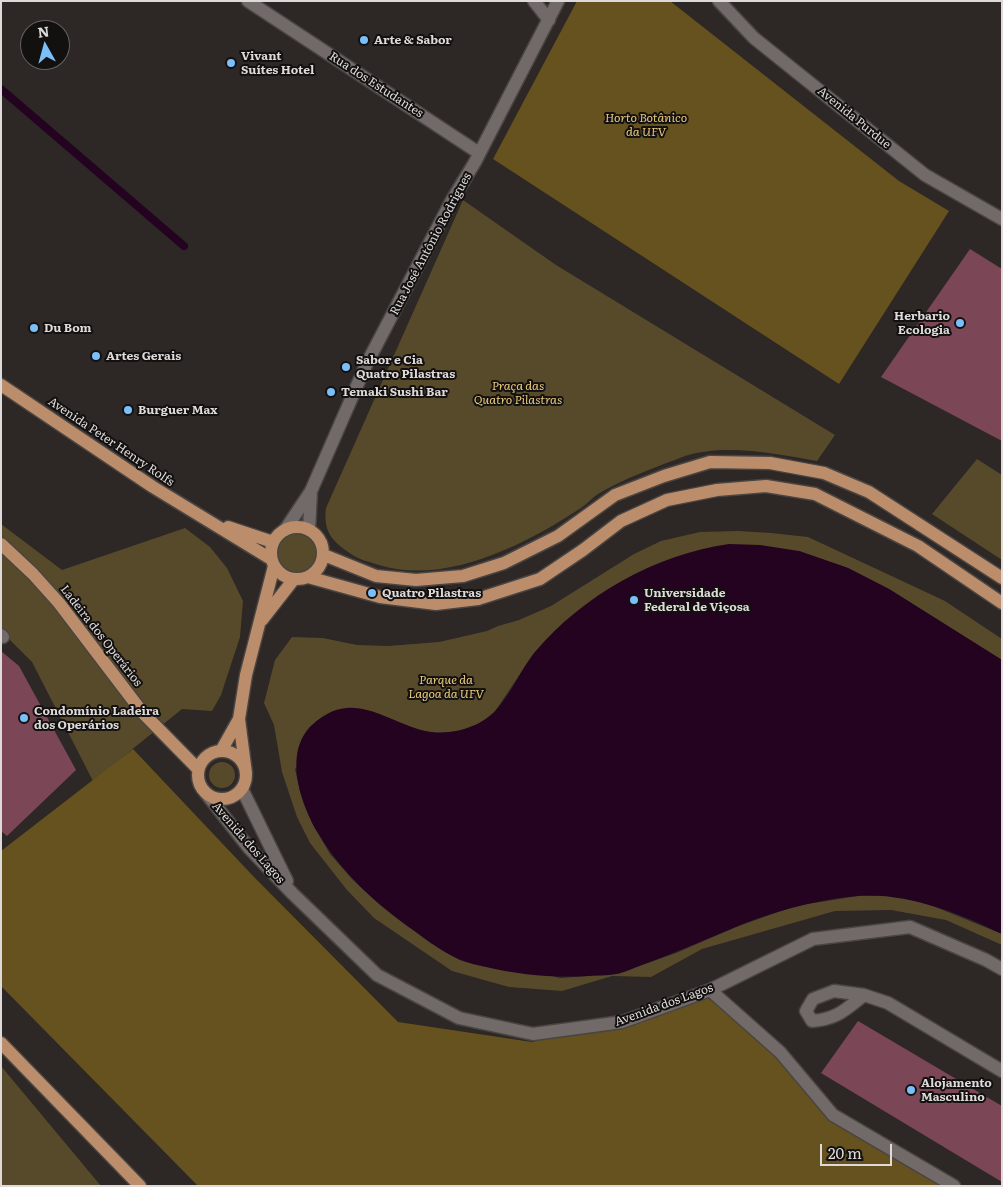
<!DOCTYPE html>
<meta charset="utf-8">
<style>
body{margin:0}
#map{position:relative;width:1003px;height:1187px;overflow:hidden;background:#2d2725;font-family:Literata,serif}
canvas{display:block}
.frame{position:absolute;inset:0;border:2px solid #dedad9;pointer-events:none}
.north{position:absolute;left:20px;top:20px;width:50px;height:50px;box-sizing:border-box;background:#131010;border:1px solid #646160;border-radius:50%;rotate:353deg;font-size:14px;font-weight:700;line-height:20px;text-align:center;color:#dedad9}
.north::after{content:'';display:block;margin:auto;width:18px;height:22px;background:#7abff8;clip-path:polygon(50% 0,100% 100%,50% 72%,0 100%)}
.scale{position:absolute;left:820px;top:1144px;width:72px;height:22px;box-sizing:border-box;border:2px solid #dedad9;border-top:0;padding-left:6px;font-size:15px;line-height:18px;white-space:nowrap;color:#dedad9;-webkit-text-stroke:4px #131010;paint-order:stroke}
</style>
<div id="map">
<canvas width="1003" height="1187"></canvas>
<div class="frame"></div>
<div class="north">N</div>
<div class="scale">20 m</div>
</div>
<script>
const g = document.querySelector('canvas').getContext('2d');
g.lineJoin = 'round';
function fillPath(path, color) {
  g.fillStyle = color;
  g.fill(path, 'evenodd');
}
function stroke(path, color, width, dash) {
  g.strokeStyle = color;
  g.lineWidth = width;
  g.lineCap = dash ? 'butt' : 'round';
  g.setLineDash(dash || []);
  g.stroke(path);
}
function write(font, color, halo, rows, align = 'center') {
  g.font = font + ' Literata,serif';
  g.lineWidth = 4;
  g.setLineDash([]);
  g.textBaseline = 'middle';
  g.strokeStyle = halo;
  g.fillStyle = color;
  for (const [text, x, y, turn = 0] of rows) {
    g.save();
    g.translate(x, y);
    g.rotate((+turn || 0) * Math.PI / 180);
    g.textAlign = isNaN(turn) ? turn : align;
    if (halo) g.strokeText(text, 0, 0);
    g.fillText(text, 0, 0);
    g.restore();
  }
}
const green = new Path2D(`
 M463,200L556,265L835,435L817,461C777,454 725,443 685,456C659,466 622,479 598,494C592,498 587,504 581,508C526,544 446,586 379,565C370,562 359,560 351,554C332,541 323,532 326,508Z
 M977,459L1002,475V560L932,514Z
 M1,524L62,570L185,528L210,547L227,568L243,601L240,637L221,695L212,711L182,709L93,781L32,662L1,631Z
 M275 553a22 22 0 1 1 44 0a22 22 0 1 1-44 0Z
 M738,531L771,533L808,537L945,601L1002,639V660L889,589L848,568L799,551L659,564L632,576L582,609L558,629L534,653L494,713L478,724L456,732L437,733L419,730L371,711L295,769L300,791L312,823L330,854L353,880L380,905L432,944L560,978L616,974L676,953L736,927L795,906L858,896H894L928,904L1002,934V945L946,920L891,910L835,911L702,949L651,977L612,976L562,991L509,987L452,971L374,918L347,890L310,843L297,817L282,772L274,725L264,703L275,660L292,637L323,638L357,645L388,646L439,642L487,631L498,626L519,620L551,606L634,554L661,541L700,532Z
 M209 775a13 13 0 1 1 26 0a13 13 0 1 1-26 0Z
 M1,1066L101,1186H1Z`);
const forest = new Path2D(`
 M577,1H670L899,181L949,211L839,384L493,159Z
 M133,749L254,877L398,1022L532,1042L602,1025L701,993L780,1052L833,1115L954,1186H198L1,986V851Z`);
const water = new Path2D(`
 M729,544L760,545L799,551L848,568L889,589L1002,660V934C959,913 905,892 857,896C814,900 770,912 731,929C701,941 672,954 642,965C633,968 624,973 616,974C607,976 597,975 588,976C553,978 520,975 486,967C477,965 468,963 460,960C443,952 428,941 413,930C375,903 342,873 318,833C300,803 283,752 312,725C351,689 382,719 421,730C443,736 468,731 486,719C508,703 518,673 535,652C582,596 656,554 729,544Z`);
const stream = new Path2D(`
 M1,89L184,246`);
const building = new Path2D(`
 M970,249L1002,269V441L881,377Z
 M1,651L19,666L76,770L7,836L1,831Z
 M858,1021L1002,1106V1182L821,1073Z`);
const minor = new Path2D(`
 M248,1L479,153
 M534,1L549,20
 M719,1L754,38L925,175L1002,219
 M285,530L311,491L366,365L452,200L475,162L558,1
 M309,530L311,491
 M1,635L3,637
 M242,789L287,881
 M205,792L249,848L292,893L377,975L459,1018L533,1034L622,1022L710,990L813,939L910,927L986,960L1002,969
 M710,990L780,1052L833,1115L954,1186
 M864,995C845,1010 837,1019 812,1021L806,1011L813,999L834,991L864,995L888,1003L1002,1071`);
const major = new Path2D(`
 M1,385L153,487L271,559
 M271 553a26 26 0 1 1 52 0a26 26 0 1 1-52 0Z
 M228,527L273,542
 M1,544L33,574L59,603L142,712L198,769
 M324,555L376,576L416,580L463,576L504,563L558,536L615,495L664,476L710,462L770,463L824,473L869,492L1002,578
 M308,577L380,597L436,604L478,599L540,579L583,550L621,521L667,500L717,490L766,486L815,494L918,546L1002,603
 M262,620L294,579
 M221,751L239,719
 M198 775a24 24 0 1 1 48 0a24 24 0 1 1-48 0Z
 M246,773L239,719L246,675L274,566
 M1,1043L140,1186`);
const markers = [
 [364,40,5,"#7abff8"],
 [231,63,5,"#7abff8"],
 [960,323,5,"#7abff8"],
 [34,328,5,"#7abff8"],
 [96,356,5,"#7abff8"],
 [346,367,5,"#7abff8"],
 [331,392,5,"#7abff8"],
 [128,410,5,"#7abff8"],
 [372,593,5,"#7abff8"],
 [634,600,5,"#7abff8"],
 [24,718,5,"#7abff8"],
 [911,1090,5,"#7abff8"]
];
const poiNames = [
 ["Arte & Sabor",374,40],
 ["Vivant",241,56],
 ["Suítes Hotel",241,70],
 ["Herbario",950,316,"right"],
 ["Ecologia",950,330,"right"],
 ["Du Bom",44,328],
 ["Artes Gerais",106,356],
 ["Sabor e Cia",356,360],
 ["Quatro Pilastras",356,374],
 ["Temaki Sushi Bar",341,392],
 ["Burguer Max",138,410],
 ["Quatro Pilastras",382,593],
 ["Universidade",644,593],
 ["Federal de Viçosa",644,607],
 ["Condomínio Ladeira",34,711],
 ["dos Operários",34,725],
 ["Alojamento",921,1083],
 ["Masculino",921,1097]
];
const streetNames = [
 ["Rua dos Estudantes",376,85,33],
 ["Avenida Purdue",854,118,39],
 ["Rua José Antônio Rodrigues",431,244,-62],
 ["Avenida Peter Henry Rolfs",111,442,34],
 ["Ladeira dos Operários",101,636,52],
 ["Avenida dos Lagos",248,843,49],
 ["Avenida dos Lagos",664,1005,-20]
];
const parkNames = [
 ["Horto Botânico",646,118],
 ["da UFV",646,132],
 ["Praça das",518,386],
 ["Quatro Pilastras",518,400],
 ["Parque da",446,680],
 ["Lagoa da UFV",446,694]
];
fillPath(green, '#564a2b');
fillPath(forest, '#65521e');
fillPath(water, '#240321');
stroke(stream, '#240321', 8);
fillPath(building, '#7b4757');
stroke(minor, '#494543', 15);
stroke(major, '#494543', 15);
stroke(minor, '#726a69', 12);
stroke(major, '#bc8d6a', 12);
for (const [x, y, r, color] of markers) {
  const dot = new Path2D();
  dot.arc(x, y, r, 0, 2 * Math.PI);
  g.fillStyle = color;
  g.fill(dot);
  stroke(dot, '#131010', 2);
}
write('bold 12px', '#dedad9', '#131010', poiNames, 'left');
write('12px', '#dedad9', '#131010', streetNames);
write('italic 12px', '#e8c87a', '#131010', parkNames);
</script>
